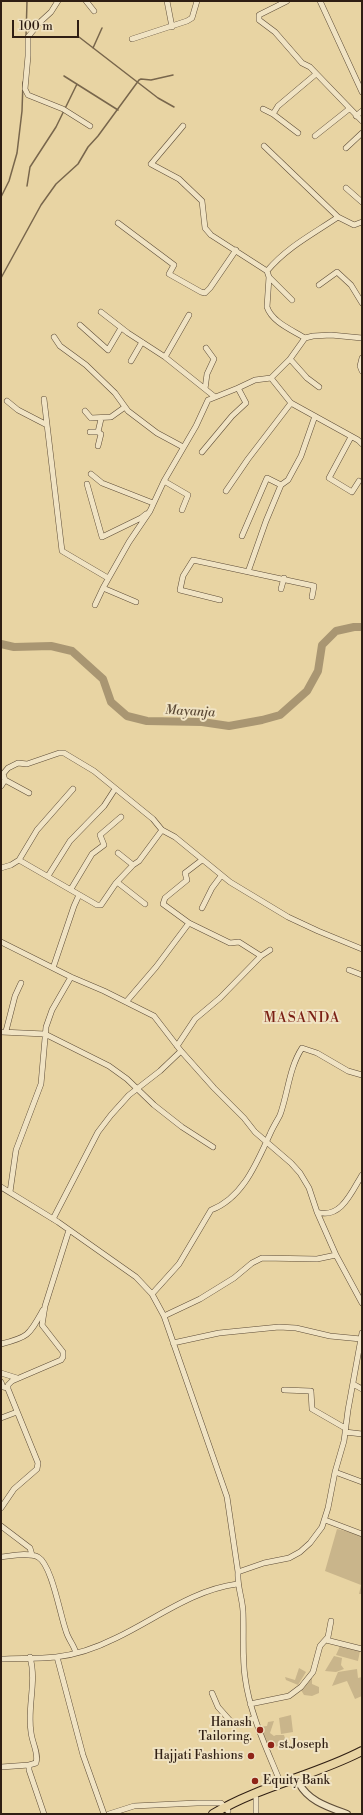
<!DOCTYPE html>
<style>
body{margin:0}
#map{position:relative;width:363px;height:1815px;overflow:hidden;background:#e8d4a3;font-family:"Libre Bodoni",serif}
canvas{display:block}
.frame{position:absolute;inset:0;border:2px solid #2f1e13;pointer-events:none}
.scale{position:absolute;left:12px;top:20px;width:67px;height:18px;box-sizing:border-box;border:2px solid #2f1e13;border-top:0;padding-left:5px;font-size:12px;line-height:14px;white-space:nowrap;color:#2f1e13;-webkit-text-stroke:3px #f0e3c3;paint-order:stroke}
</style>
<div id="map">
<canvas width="363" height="1815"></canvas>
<div class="frame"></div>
<div class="scale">100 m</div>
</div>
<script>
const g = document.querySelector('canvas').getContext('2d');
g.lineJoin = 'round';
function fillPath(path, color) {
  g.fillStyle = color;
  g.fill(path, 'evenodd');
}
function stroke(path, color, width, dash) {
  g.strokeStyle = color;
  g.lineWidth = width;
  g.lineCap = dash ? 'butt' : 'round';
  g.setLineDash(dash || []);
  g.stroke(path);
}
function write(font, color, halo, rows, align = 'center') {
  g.font = font + ' "Libre Bodoni",serif';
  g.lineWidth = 4;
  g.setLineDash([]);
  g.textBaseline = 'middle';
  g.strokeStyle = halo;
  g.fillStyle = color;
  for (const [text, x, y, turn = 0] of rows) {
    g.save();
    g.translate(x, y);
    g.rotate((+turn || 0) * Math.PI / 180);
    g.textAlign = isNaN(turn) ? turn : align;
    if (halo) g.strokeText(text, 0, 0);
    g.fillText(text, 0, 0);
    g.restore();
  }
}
const green = new Path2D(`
 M337,1529L362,1535V1594H359L361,1585L325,1571Z
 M340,1646L360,1651L358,1661L336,1655Z
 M334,1656L342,1658L341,1665L344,1669L336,1672L325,1671Z
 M299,1668L306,1672L298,1685L286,1680L285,1677L295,1680Z
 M357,1669L358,1678L362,1677V1696L355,1699L347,1681L332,1686L338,1672Z
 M311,1678H312V1684L319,1687V1693L312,1696L304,1695L301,1690Z
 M291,1715L293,1732L281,1734L279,1718Z
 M274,1721L270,1733L274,1736L276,1735H284L287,1745L272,1747L268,1743L265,1744L259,1727L267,1726L268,1722Z`);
const stream = new Path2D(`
 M26,37L27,1
 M79,37L158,98L174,107
 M93,48L102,28
 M26,51V41
 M64,76L118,110
 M27,186L30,167L56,127L77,84
 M1,197L9,181L17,153L22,111L23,82
 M1,278L41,205L56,184L78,164L88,147L98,136L139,80L141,79L151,80L173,75
 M1,289V291`);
const river = new Path2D(`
 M1,644L14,647L51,646L72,651L103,679L111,702L127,716L147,721L202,722L229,726L262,720L280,715L307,691L318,671L322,645L336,631L354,627H362`);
const minor = new Path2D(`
 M58,1L51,12L39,23L28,37V56L25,89L28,95L63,109L90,126
 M86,1L94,11
 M167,1L172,27
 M287,1L259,15V20L275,32L302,63L310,67L362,121
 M320,1L362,92
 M132,39L187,21L192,18L197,1
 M263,109L273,114L298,133
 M273,114L278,106L316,74
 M356,116L362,111
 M183,126L151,164L179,179L202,201L205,228L211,235L267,271L269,277L267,307C272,322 292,330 305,338
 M315,136L349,109
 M264,146L338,217
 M346,148L362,133
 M346,188L362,202
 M118,223L174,265L169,274L201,292L205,293L210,288L236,250
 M267,271C287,247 313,234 338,217L354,225L362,222
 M269,277L292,300
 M319,285L337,272L351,285L362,303
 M101,312L128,333L165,357L215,397
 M80,325L108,350L121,328
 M54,337L60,346L86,365L115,393L128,411L157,433L183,447
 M165,357L189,315
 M362,358L360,366L362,371
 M290,359L307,378L319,387
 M131,361L142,342
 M271,378L291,403L358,440L362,444
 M205,389L207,374L214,359L206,348
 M44,399L62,551L108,578
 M7,401L18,410L47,425
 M85,411L91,418L111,417L125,407
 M90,432H98
 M351,437L329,478L352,492L359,481
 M98,446L101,434L98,432L101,419
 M202,452L232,416L246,403L238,388
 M91,474L102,483L153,503
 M164,481L188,495L182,510
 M87,484L102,537L141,518L146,514
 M226,491L248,459L291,403
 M242,536L267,478L281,485
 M248,572L266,521L281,485L288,480L301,456L315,416
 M103,588L136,602
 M281,589L284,578
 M220,600L180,590L183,576L193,560L314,586L312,597
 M95,605L103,588L129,542L150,511L164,481L196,426L208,400L238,388L255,380L271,378L290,359L305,338L313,336L331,335L362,338
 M5,780L3,774L8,768L18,763L27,764L59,753H64L94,771L153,819L162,830L175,837L230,882L288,917L318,931L362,949
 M5,780L29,793
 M1,786L5,780
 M118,853L133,865
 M19,860L97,905H101L116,883L133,865L139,861L162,830
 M202,860L185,873L187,880L165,898L163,904L189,923L230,943L239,942L261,956
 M1,868L11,865L19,860L37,830L73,789
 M48,876L70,841L104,806L115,789
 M117,882L145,904
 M71,889L92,854L104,845L100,835L121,817
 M202,908L212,888L221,876
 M1,942L71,977L104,991L154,1016L181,1051L214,1088L244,1118L255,1132L291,1163L300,1173L309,1188L317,1212C341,1220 352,1191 362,1175
 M53,968L74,906L79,895
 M349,970L362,975
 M126,1002L156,967L189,923
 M6,1031L15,996L21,983
 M1,1032L45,1034L109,1066L127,1079L154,1105L182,1127L213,1147
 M177,1046L195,1019L220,998L261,956L270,950
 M1,1187L58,1222L136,1277L152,1294L164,1316L227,1497L238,1572C237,1587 242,1596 243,1611C244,1633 242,1656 245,1677C250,1715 267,1749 281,1784
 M10,1192L16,1150L41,1084L46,1027L52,1010L71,977
 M317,1212L336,1255L362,1303
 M53,1219L98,1132L111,1115L129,1095L160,1071L181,1051
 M152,1294L179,1264L211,1210C243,1198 257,1162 270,1134C273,1127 277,1121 280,1115C288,1093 289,1068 302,1048L317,1053L348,1071L362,1075
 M164,1316L200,1299L234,1278L252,1263L262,1258L317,1259L336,1255
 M173,1343L219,1333L279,1327L296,1328L330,1336L361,1339
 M1,1344C29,1337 29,1335 43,1310
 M1,1373L17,1378
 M1,1382L3,1387L8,1388
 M353,1384L362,1389
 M284,1390L311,1391L312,1409L345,1428
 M1,1418L17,1412
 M345,1432L362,1434
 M335,1472L362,1482
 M1,1508L14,1489L37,1469L38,1463L8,1389V1385L12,1381L61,1360L63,1357V1352L42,1325L45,1306L69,1230
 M325,1520L362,1534
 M1,1526L30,1548L32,1555
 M1,1557C11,1556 28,1552 38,1557C52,1565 60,1615 66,1631C68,1639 74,1645 76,1653
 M238,1572L264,1563L289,1558L300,1552L310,1543L322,1527L328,1508L335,1472L344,1441L348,1410L362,1333
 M326,1640L362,1649
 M57,1657L83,1755L104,1814
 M1,1659C19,1658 38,1659 56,1657C75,1655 98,1647 116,1638C156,1619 192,1590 237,1584
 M212,1693L218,1707L234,1725H238L254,1718
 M250,1704L289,1696L301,1687L313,1672L320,1646L328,1637L331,1621
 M29,1765L36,1763C39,1753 32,1743 31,1732C27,1707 37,1682 30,1657
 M1,1767L29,1765V1770L44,1814
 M256,1798V1814
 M109,1814L134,1806L197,1803H221L228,1811`);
const tertiary = new Path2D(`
 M299,1783C308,1801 328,1807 347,1814`);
const trunk = new Path2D(`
 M213,1814C259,1786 314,1776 362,1751`);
const markers = [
 [260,1730,4,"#8f2418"],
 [271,1745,4,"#8f2418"],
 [251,1756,4,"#8f2418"],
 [255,1781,4,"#8f2418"]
];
const poiNames = [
 ["Hanash",252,1723],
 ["Tailoring.",252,1737],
 ["st.Joseph",279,1745,"left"],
 ["Hajjati Fashions",243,1756],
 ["Equity Bank",263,1781,"left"]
];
const waterNames = [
 ["Mayanja",190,712,3]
];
const quarterNames = [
 ["MASANDA",302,1019]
];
fillPath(green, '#c9b58b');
stroke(stream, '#78664c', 1.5);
stroke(river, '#a99672', 8);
stroke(minor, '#5d4c37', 6);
stroke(tertiary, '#5d4c37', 8);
stroke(trunk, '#2f1e13', 10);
stroke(minor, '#f0e3c3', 5);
stroke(tertiary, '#f0e3c3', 6);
stroke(trunk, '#e8d4a3', 8);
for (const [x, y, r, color] of markers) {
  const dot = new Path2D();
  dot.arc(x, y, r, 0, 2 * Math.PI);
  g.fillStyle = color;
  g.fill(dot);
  stroke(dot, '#f0e3c3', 1.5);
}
write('12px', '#2f1e13', '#f0e3c3', poiNames, 'right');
write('italic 13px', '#5a4834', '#f0e3c3', waterNames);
g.letterSpacing = '1px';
write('14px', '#7a1f14', '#f0e3c3', quarterNames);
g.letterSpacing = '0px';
</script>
